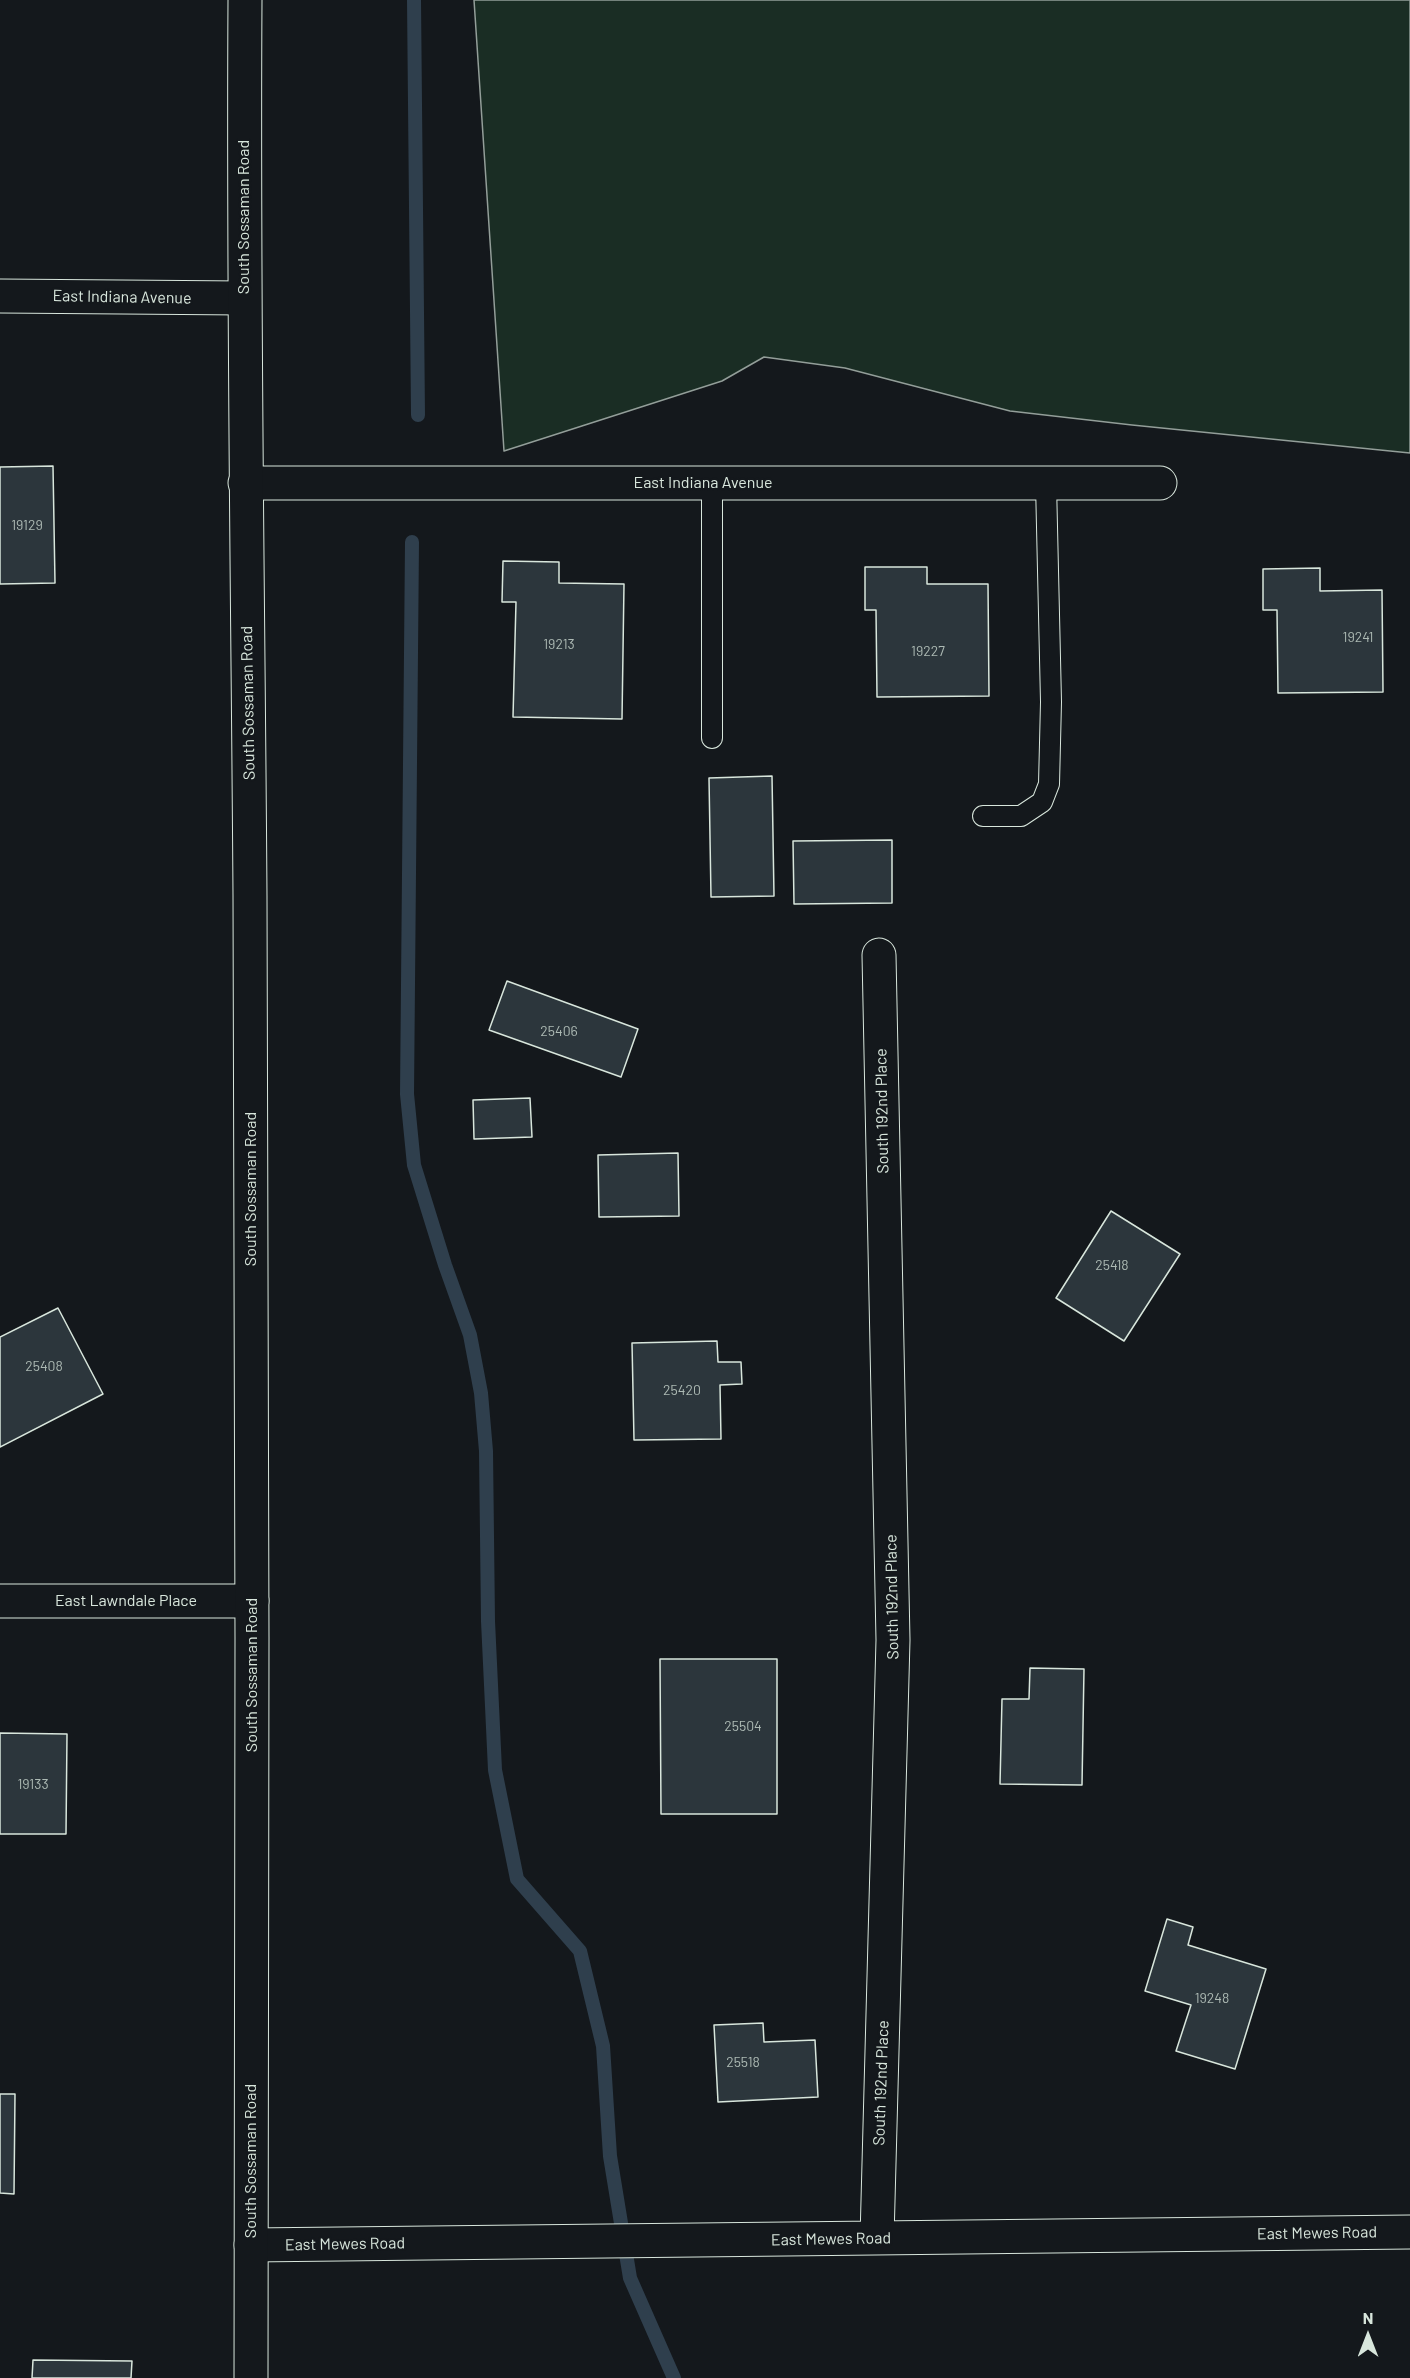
<!DOCTYPE html>
<style>
body{margin:0}
#map{position:relative;width:1410px;height:2378px;overflow:hidden;background:#14181c;font-family:Barlow,sans-serif}
canvas{display:block}
.north{position:absolute;left:1338px;top:2306px;width:60px;height:60px;-webkit-text-stroke:4px #14181c;paint-order:stroke;rotate:0deg;font-size:16px;font-weight:700;line-height:24px;text-align:center;color:#d8e6dc}
.north::after{content:'';display:block;margin:auto;width:21px;height:27px;background:#d8e6dc;clip-path:polygon(50% 0,100% 100%,50% 72%,0 100%)}
</style>
<div id="map">
<canvas width="1410" height="2378"></canvas>
<div class="north">N</div>
</div>
<script>
const g = document.querySelector('canvas').getContext('2d');
g.lineJoin = 'round';
function fillPath(path, color) {
  g.fillStyle = color;
  g.fill(path, 'evenodd');
}
function stroke(path, color, width, dash) {
  g.strokeStyle = color;
  g.lineWidth = width;
  g.lineCap = dash ? 'butt' : 'round';
  g.setLineDash(dash || []);
  g.stroke(path);
}
function write(font, color, halo, rows, align = 'center') {
  g.font = font + ' Barlow,sans-serif';
  g.lineWidth = 4.5;
  g.setLineDash([]);
  g.textBaseline = 'middle';
  g.strokeStyle = halo;
  g.fillStyle = color;
  for (const [text, x, y, turn = 0] of rows) {
    g.save();
    g.translate(x, y);
    g.rotate((+turn || 0) * Math.PI / 180);
    g.textAlign = isNaN(turn) ? turn : align;
    if (halo) g.strokeText(text, 0, 0);
    g.fillText(text, 0, 0);
    g.restore();
  }
}
const green = new Path2D(`
 M474,0H1410V453L1132,425L1010,411L845,368L764,357L722,381L504,451Z`);
const stream = new Path2D(`
 M414,0L418,415
 M412,542L407,1094L414,1165L445,1265L470,1335L481,1393L486,1451L488,1621L495,1770L517,1879L580,1951L603,2046L610,2156L630,2278L674,2378`);
const building = new Path2D(`
 M53,466L55,583L0,584V467Z
 M503,561L559,562V583L624,584L622,719L513,717L516,602H502Z
 M865,567H927V584H988L989,696L877,697L876,610H865Z
 M1320,568V591L1382,590L1383,692L1278,693L1277,610H1263V569Z
 M772,776L774,896L711,897L709,778Z
 M892,840V903L794,904L793,841Z
 M507,981L638,1029L621,1077L489,1030Z
 M530,1098L532,1137L474,1139L473,1100Z
 M678,1153L679,1216L599,1217L598,1155Z
 M1111,1211L1180,1254L1124,1341L1056,1298Z
 M58,1308L103,1394L0,1447V1337Z
 M717,1341L718,1362H741L742,1384L720,1385L721,1439L634,1440L632,1343Z
 M660,1659H777V1814H661Z
 M1030,1668L1084,1669L1082,1785L1000,1784L1002,1699H1029Z
 M0,1733L67,1734L66,1834H0Z
 M1167,1919L1193,1927L1188,1945L1266,1969L1235,2069L1176,2051L1191,2005L1145,1991Z
 M763,2023L764,2042L815,2040L818,2097L718,2102L714,2025Z
 M0,2094H15L14,2194L0,2193Z
 M33,2360L132,2361L131,2378H32Z`);
const service = new Path2D(`
 M712,483V738
 M983,816H1021L1042,802L1049,784L1051,702L1046,483`);
const minor = new Path2D(`
 M0,296L243,298
 M245,483H1160
 M0,1601H252
 M877,2238L893,1640L879,955
 M251,2245L1410,2232`);
const secondary = new Path2D(`
 M245,0C243,299 248,597 250,896C253,1390 252,1884 251,2378`);
const numberNames = [
 ["19129",27,525],
 ["19241",1358,637],
 ["19213",559,644],
 ["19227",928,651],
 ["25406",559,1031],
 ["25418",1112,1265],
 ["25408",44,1366],
 ["25420",682,1390],
 ["25504",743,1726],
 ["19133",33,1784],
 ["19248",1212,1998],
 ["25518",743,2062]
];
const streetNames = [
 ["South Sossaman Road",244,217,-90],
 ["East Indiana Avenue",122,297,1],
 ["East Indiana Avenue",703,483],
 ["South Sossaman Road",248,703,-91],
 ["South 192nd Place",882,1111,-91],
 ["South Sossaman Road",251,1189,-90],
 ["South 192nd Place",892,1597,-91],
 ["East Lawndale Place",126,1601],
 ["South Sossaman Road",252,1675,-90],
 ["South 192nd Place",881,2083,-88],
 ["South Sossaman Road",251,2161,-90],
 ["East Mewes Road",1317,2233,-1],
 ["East Mewes Road",831,2239,-1],
 ["East Mewes Road",345,2244,-1]
];
fillPath(green, '#1a2d24');
stroke(green, '#939e99', 1.5);
stroke(stream, '#2f3f4d', 14);
fillPath(building, '#2c363c');
stroke(building, '#d8e6dc', 1.5);
stroke(service, '#d8e6dc', 22);
stroke(minor, '#d8e6dc', 35);
stroke(secondary, '#d8e6dc', 35);
stroke(service, '#14181c', 20);
stroke(minor, '#14181c', 33);
stroke(secondary, '#14181c', 33);
write('14px', '#adbab4', null, numberNames);
write('16px', '#d8e6dc', '#14181c', streetNames);
</script>
